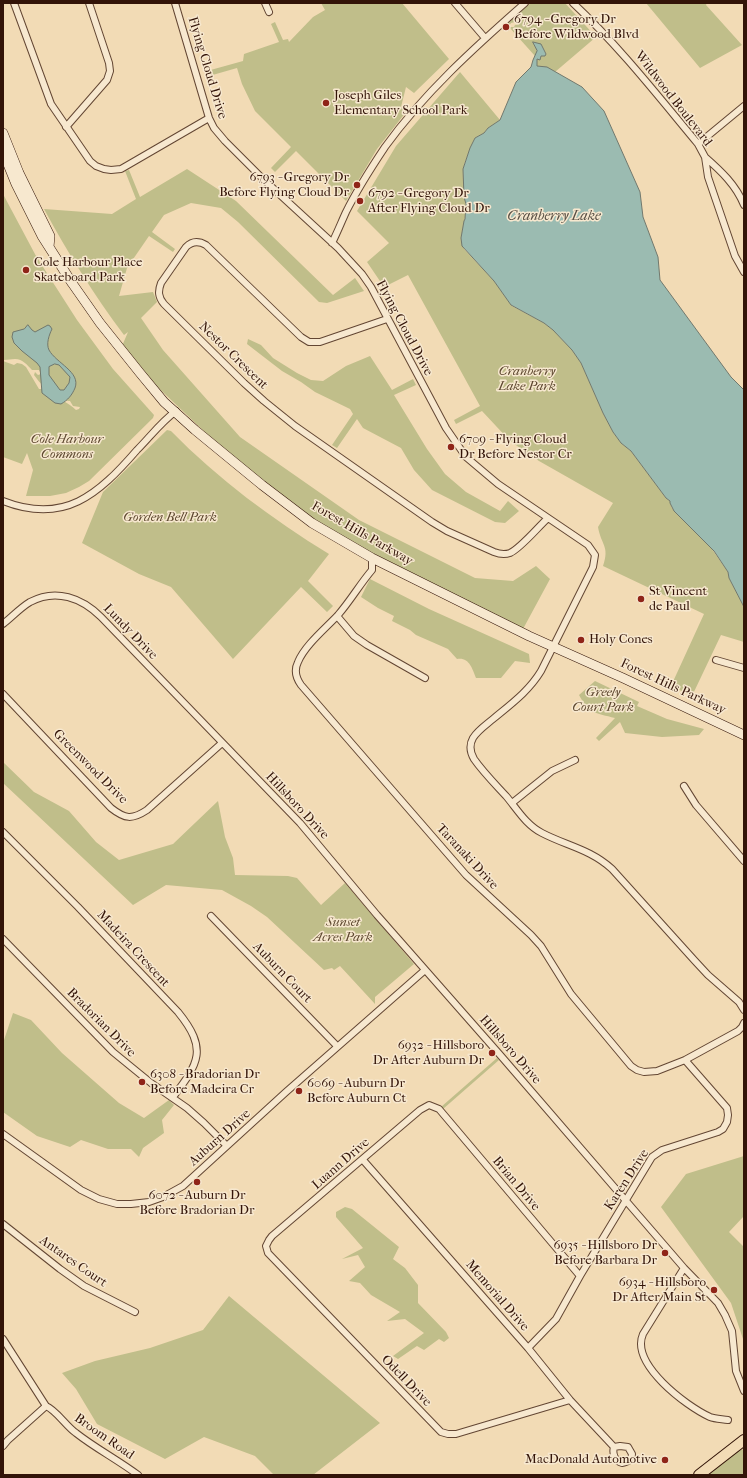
<!DOCTYPE html>
<style>
body{margin:0}
#map{position:relative;width:747px;height:1478px;overflow:hidden;background:#f2dbb5;font-family:"IM FELL French Canon",serif}
canvas{display:block}
.frame{position:absolute;inset:0;border:4px solid #331408;pointer-events:none}
</style>
<div id="map">
<canvas width="747" height="1478"></canvas>
<div class="frame"></div>
</div>
<script>
const g = document.querySelector('canvas').getContext('2d');
g.lineJoin = 'round';
function fillPath(path, color) {
  g.fillStyle = color;
  g.fill(path, 'evenodd');
}
function stroke(path, color, width, dash) {
  g.strokeStyle = color;
  g.lineWidth = width;
  g.lineCap = dash ? 'butt' : 'round';
  g.setLineDash(dash || []);
  g.stroke(path);
}
function write(font, color, halo, rows, align = 'center') {
  g.font = font + ' "IM FELL French Canon",serif';
  g.lineWidth = 3;
  g.setLineDash([]);
  g.textBaseline = 'middle';
  g.strokeStyle = halo;
  g.fillStyle = color;
  for (const [text, x, y, turn = 0] of rows) {
    g.save();
    g.translate(x, y);
    g.rotate((+turn || 0) * Math.PI / 180);
    g.textAlign = isNaN(turn) ? turn : align;
    if (halo) g.strokeText(text, 0, 0);
    g.fillText(text, 0, 0);
    g.restore();
  }
}
const green = new Path2D(`
 M321,3H402L449,59L414,93L406,87L401,107L406,112L377,149L346,201L296,151L275,172L271,168L291,147L255,111L242,84L237,68L209,76L207,71L243,61L244,54L279,42L271,24L275,22L283,40L288,39L289,42L313,17L325,10Z
 M531,3H565L596,37L555,72C548,69 545,65 537,67L536,59L540,60L541,56H544L546,54L541,44H538L534,42L533,43C537,48 539,51 535,56L509,27H514L515,25L519,24L520,21L516,19L515,22L511,23L509,26L507,23Z
 M646,3H707L706,5L742,45L700,68Z
 M460,72L500,120L488,128L484,133L475,138L465,162L463,171L466,212L461,238L464,249L494,281L512,306L544,323L553,330L572,350L581,363L603,413L613,432L621,443L631,451L666,498L670,501L672,508L709,545L728,572L729,578L744,607V642L721,635L692,696L671,686L704,614L603,566C610,546 601,545 598,527L613,503L539,461L510,441L482,411L456,424L454,420L480,406L408,275L384,287L367,262L389,243L357,211L396,146Z
 M187,169L236,201L333,295L355,278L364,291L327,303L319,302L238,222L221,208L191,203L164,215L152,232L175,249L173,252L149,236L127,268L119,296L153,292L157,302L141,318L163,350L240,437L359,520L475,578L513,581L536,566L550,579L523,629L408,574L324,528L249,474L147,377L122,346L128,332L124,335C94,295 68,253 44,209L112,214L136,199L125,171L129,170L140,197Z
 M3,194L36,256L77,320L113,369L154,415L153,418L89,481L79,487L66,493L50,496H26L33,470L27,453L22,464L3,457V361L14,365L17,363L22,364L26,367L39,389H43C52,395 69,403 76,410L79,409L80,407L73,406L70,401C55,400 42,386 34,375L35,372L38,375L41,374L39,370H32C27,365 23,359 15,359C11,359 8,360 4,360L3,358Z
 M248,339L261,345L273,358L297,373L311,380L323,381L346,366L370,356L392,390L413,379L416,385L394,395L427,449L445,474L466,492L500,511L508,501L519,511L505,523L495,522L432,490L414,470L401,448L363,428L357,419L337,448L332,445L353,414L350,409L315,392L301,382L282,371L247,344Z
 M167,430L171,431C218,479 272,519 329,554L308,581L333,606L327,612L301,587L233,659L171,587L139,574L82,543L103,492Z
 M370,579L429,609L529,654L530,663L515,661L501,678H476C472,668 469,657 457,659L448,649L416,635L410,630L392,621L394,616L378,608L361,597Z
 M595,681L639,702L637,706L667,719L704,729L699,735L662,737L625,733L620,722L599,741L596,738L615,718C596,713 589,714 579,695Z
 M3,762L34,792L69,811L96,842L119,860L173,844L218,801L225,837L233,858L235,875L288,876L297,878L321,905L345,883L414,964L375,997V1004L340,966L334,970L332,968L324,970L267,917L251,906L222,890L166,885L133,905L3,783Z
 M13,1013L31,1020L62,1053L119,1103L144,1118L169,1100L174,1105L162,1120L164,1133L143,1148L139,1157L131,1149H108L81,1140L70,1147L37,1136L3,1112V1043Z
 M497,1058L499,1060L443,1109L441,1107Z
 M744,1156V1216L729,1232L744,1247V1342L731,1303L661,1207L686,1174Z
 M345,1207L352,1209L399,1247L393,1259L405,1268L418,1285V1303L446,1332L449,1338L444,1342L439,1339L424,1350L417,1346L398,1359L393,1356L424,1333L405,1319L387,1321L400,1312L371,1295L360,1283L349,1281L365,1267L358,1255L342,1259L363,1248L336,1217V1212Z
 M229,1296L380,1423L313,1475H274L255,1456L204,1437L165,1459L97,1424L76,1389L62,1373L95,1361L150,1348L203,1330Z
 M744,1449V1475H701L731,1453Z`);
const water = new Path2D(`
 M533,42L541,44L546,54L545,56H541L540,60L537,59V66L547,67L582,87L604,111L640,192L643,217L658,257L660,280L731,377L744,390V607L729,578L728,572L714,551L674,511L670,503V501L666,498L631,451L621,443L613,432L603,413L581,363L572,350L553,330L544,323L511,305L494,281L462,246L461,238L464,221L465,219L466,204L464,197L463,169L470,148L475,138L484,133L488,128L500,120L516,82L531,67L533,60L537,51Z
 M28,325L32,330L35,332L48,325L50,326L52,329C49,335 46,344 49,350C56,363 81,372 75,388C72,395 68,400 61,404L55,403L42,393L40,367L37,363L22,351L14,343L12,337L13,332L24,329ZM55,364L59,365L70,377L69,383L64,390H60L49,375V367Z`);
const minor = new Path2D(`
 M14,3L51,104L90,161L96,166L104,169L111,170L121,169L209,118
 M175,3L209,118L214,128L225,141L264,180L338,248L362,274L371,287L446,428L466,457L498,484L588,545L595,555L593,567L541,671C529,691 511,704 493,719C486,725 478,730 473,738C469,745 470,752 474,759C483,772 495,784 506,796C517,809 526,825 542,833C567,846 590,849 612,869L695,961L708,975L739,1002L744,1010
 M265,3L269,12
 M455,3L485,38
 M573,3C619,46 658,96 698,144L705,157L708,177L735,256L744,272
 M66,127L107,80L110,71L109,63L89,3
 M698,144L744,106
 M705,157C721,171 736,185 744,205
 M332,243C337,233 341,223 346,212C357,190 371,168 385,147C424,93 475,47 525,3
 M387,319L320,342H309L301,337L206,245C199,241 192,241 186,247L161,283C158,291 158,297 164,304L244,383L264,401L295,426L432,522L447,531L494,552C499,554 504,555 510,553C521,548 538,527 548,518
 M3,501C64,525 98,495 137,450C150,437 161,422 176,411
 M372,558V570C360,584 351,600 338,615C326,628 305,645 298,662C294,670 296,678 301,685L466,875L531,935L541,946L571,994L631,1066L637,1070L644,1072L657,1071L685,1060L738,1031L742,1027L744,1023
 M337,616L354,636L367,645L425,678
 M3,624C12,617 20,608 30,602C56,588 82,598 101,617L300,823L377,915L501,1056L684,1268L718,1303L725,1315L732,1331L736,1371L744,1391
 M716,660L744,668
 M3,694L111,808C125,819 132,820 147,810L222,743
 M684,786L696,805L744,861
 M512,803L552,771L575,760
 M3,832L78,907L178,1012C208,1049 199,1063 173,1097
 M211,916L337,1046
 M3,939L113,1052L151,1083L187,1108L204,1123L227,1146
 M3,1134L81,1190L99,1199L117,1204H131L149,1202L163,1197L183,1186L286,1092L425,970
 M363,1160L528,1348L570,1400L614,1447C612,1454 615,1461 622,1463C628,1462 632,1460 632,1454L628,1447L620,1446L614,1447
 M3,1224L60,1269L84,1286L135,1312
 M684,1268L643,1334C630,1364 686,1406 710,1417C715,1419 722,1419 728,1420
 M3,1339L46,1406C56,1410 66,1426 76,1433C95,1448 118,1460 138,1475
 M528,1348L556,1319L580,1276L652,1157L662,1150L718,1132L723,1129L727,1122L728,1115L727,1108L685,1060
 M570,1400L456,1434H448L441,1432L268,1253L266,1246L269,1240L272,1236L420,1110L429,1105L439,1109L580,1276
 M3,1446L8,1440L46,1406`);
const secondary = new Path2D(`
 M3,133L19,173L50,236L49,247
 M3,152L16,184L42,236L72,283L100,323L140,373L164,402L195,430L262,485L312,523L372,558L529,636L623,678L744,735`);
const primary = new Path2D(`
 M699,1475L744,1440`);
const markers = [
 [506,27,4,"#8f2418"],
 [326,103,4,"#8f2418"],
 [357,185,4,"#8f2418"],
 [360,201,4,"#8f2418"],
 [26,270,4,"#8f2418"],
 [451,447,4,"#8f2418"],
 [641,599,4,"#8f2418"],
 [581,640,4,"#8f2418"],
 [492,1053,4,"#8f2418"],
 [142,1082,4,"#8f2418"],
 [299,1091,4,"#8f2418"],
 [197,1182,4,"#8f2418"],
 [665,1253,4,"#8f2418"],
 [714,1290,4,"#8f2418"],
 [665,1460,4,"#8f2418"]
];
const poiNames = [
 ["6794 - Gregory Dr",514,20],
 ["Before Wildwood Blvd",514,35],
 ["Joseph Giles",334,96],
 ["Elementary School Park",334,111],
 ["6793 - Gregory Dr",349,178,"right"],
 ["Before Flying Cloud Dr",349,193,"right"],
 ["6792 - Gregory Dr",368,194],
 ["After Flying Cloud Dr",368,209],
 ["Cole Harbour Place",34,263],
 ["Skateboard Park",34,278],
 ["6709 - Flying Cloud",459,440],
 ["Dr Before Nestor Cr",459,455],
 ["St Vincent",649,592],
 ["de Paul",649,607],
 ["Holy Cones",589,640],
 ["6932 - Hillsboro",484,1046,"right"],
 ["Dr After Auburn Dr",484,1061,"right"],
 ["6308 - Bradorian Dr",150,1075],
 ["Before Madeira Cr",150,1090],
 ["6069 - Auburn Dr",307,1084],
 ["Before Auburn Ct",307,1099],
 ["6072 - Auburn Dr",197,1196,"center"],
 ["Before Bradorian Dr",197,1211,"center"],
 ["6935 - Hillsboro Dr",657,1246,"right"],
 ["Before Barbara Dr",657,1261,"right"],
 ["6934 - Hillsboro",706,1283,"right"],
 ["Dr After Main St",706,1298,"right"],
 ["MacDonald Automotive",657,1460,"right"]
];
const streetNames = [
 ["Flying Cloud Drive",207,68,73],
 ["Wildwood Boulevard",673,99,52],
 ["Flying Cloud Drive",404,328,62],
 ["Nestor Crescent",233,356,44],
 ["Forest Hills Parkway",362,534,30],
 ["Lundy Drive",130,632,46],
 ["Forest Hills Parkway",673,687,25],
 ["Greenwood Drive",90,767,45],
 ["Hillsboro Drive",297,806,47],
 ["Taranaki Drive",467,857,47],
 ["Madeira Crescent",133,949,47],
 ["Auburn Court",282,973,46],
 ["Bradorian Drive",101,1023,45],
 ["Hillsboro Drive",510,1050,49],
 ["Auburn Drive",220,1138,-42],
 ["Luann Drive",341,1164,-41],
 ["Karen Drive",627,1180,-57],
 ["Brian Drive",516,1184,50],
 ["Antares Court",73,1262,35],
 ["Memorial Drive",497,1296,49],
 ["Odell Drive",406,1381,46],
 ["Broom Road",104,1437,35]
];
const parkNames = [
 ["Cranberry",527,372],
 ["Lake Park",527,387],
 ["Cole Harbour",67,440],
 ["Commons",67,455],
 ["Gorden Bell Park",170,518],
 ["Greely",603,693],
 ["Court Park",603,708],
 ["Sunset",343,923],
 ["Acres Park",343,938]
];
const waterNames = [
 ["Cranberry Lake",554,217]
];
fillPath(green, '#c0be8a');
fillPath(water, '#9bbbb1');
stroke(water, '#71786d', 1);
stroke(minor, '#634633', 8);
stroke(secondary, '#331408', 10);
stroke(primary, '#331408', 12);
stroke(minor, '#f7e8cf', 6);
stroke(secondary, '#f7e8cf', 9);
stroke(primary, '#f2dbb5', 10);
for (const [x, y, r, color] of markers) {
  const dot = new Path2D();
  dot.arc(x, y, r, 0, 2 * Math.PI);
  g.fillStyle = color;
  g.fill(dot);
  stroke(dot, '#f7e8cf', 1.5);
}
write('13px', '#331408', '#f7e8cf', poiNames, 'left');
write('13px', '#331408', '#f7e8cf', streetNames);
write('italic 13px', '#5d472f', '#f7e8cf', parkNames);
write('italic 14px', '#574e43', '#f7e8cf', waterNames);
</script>
